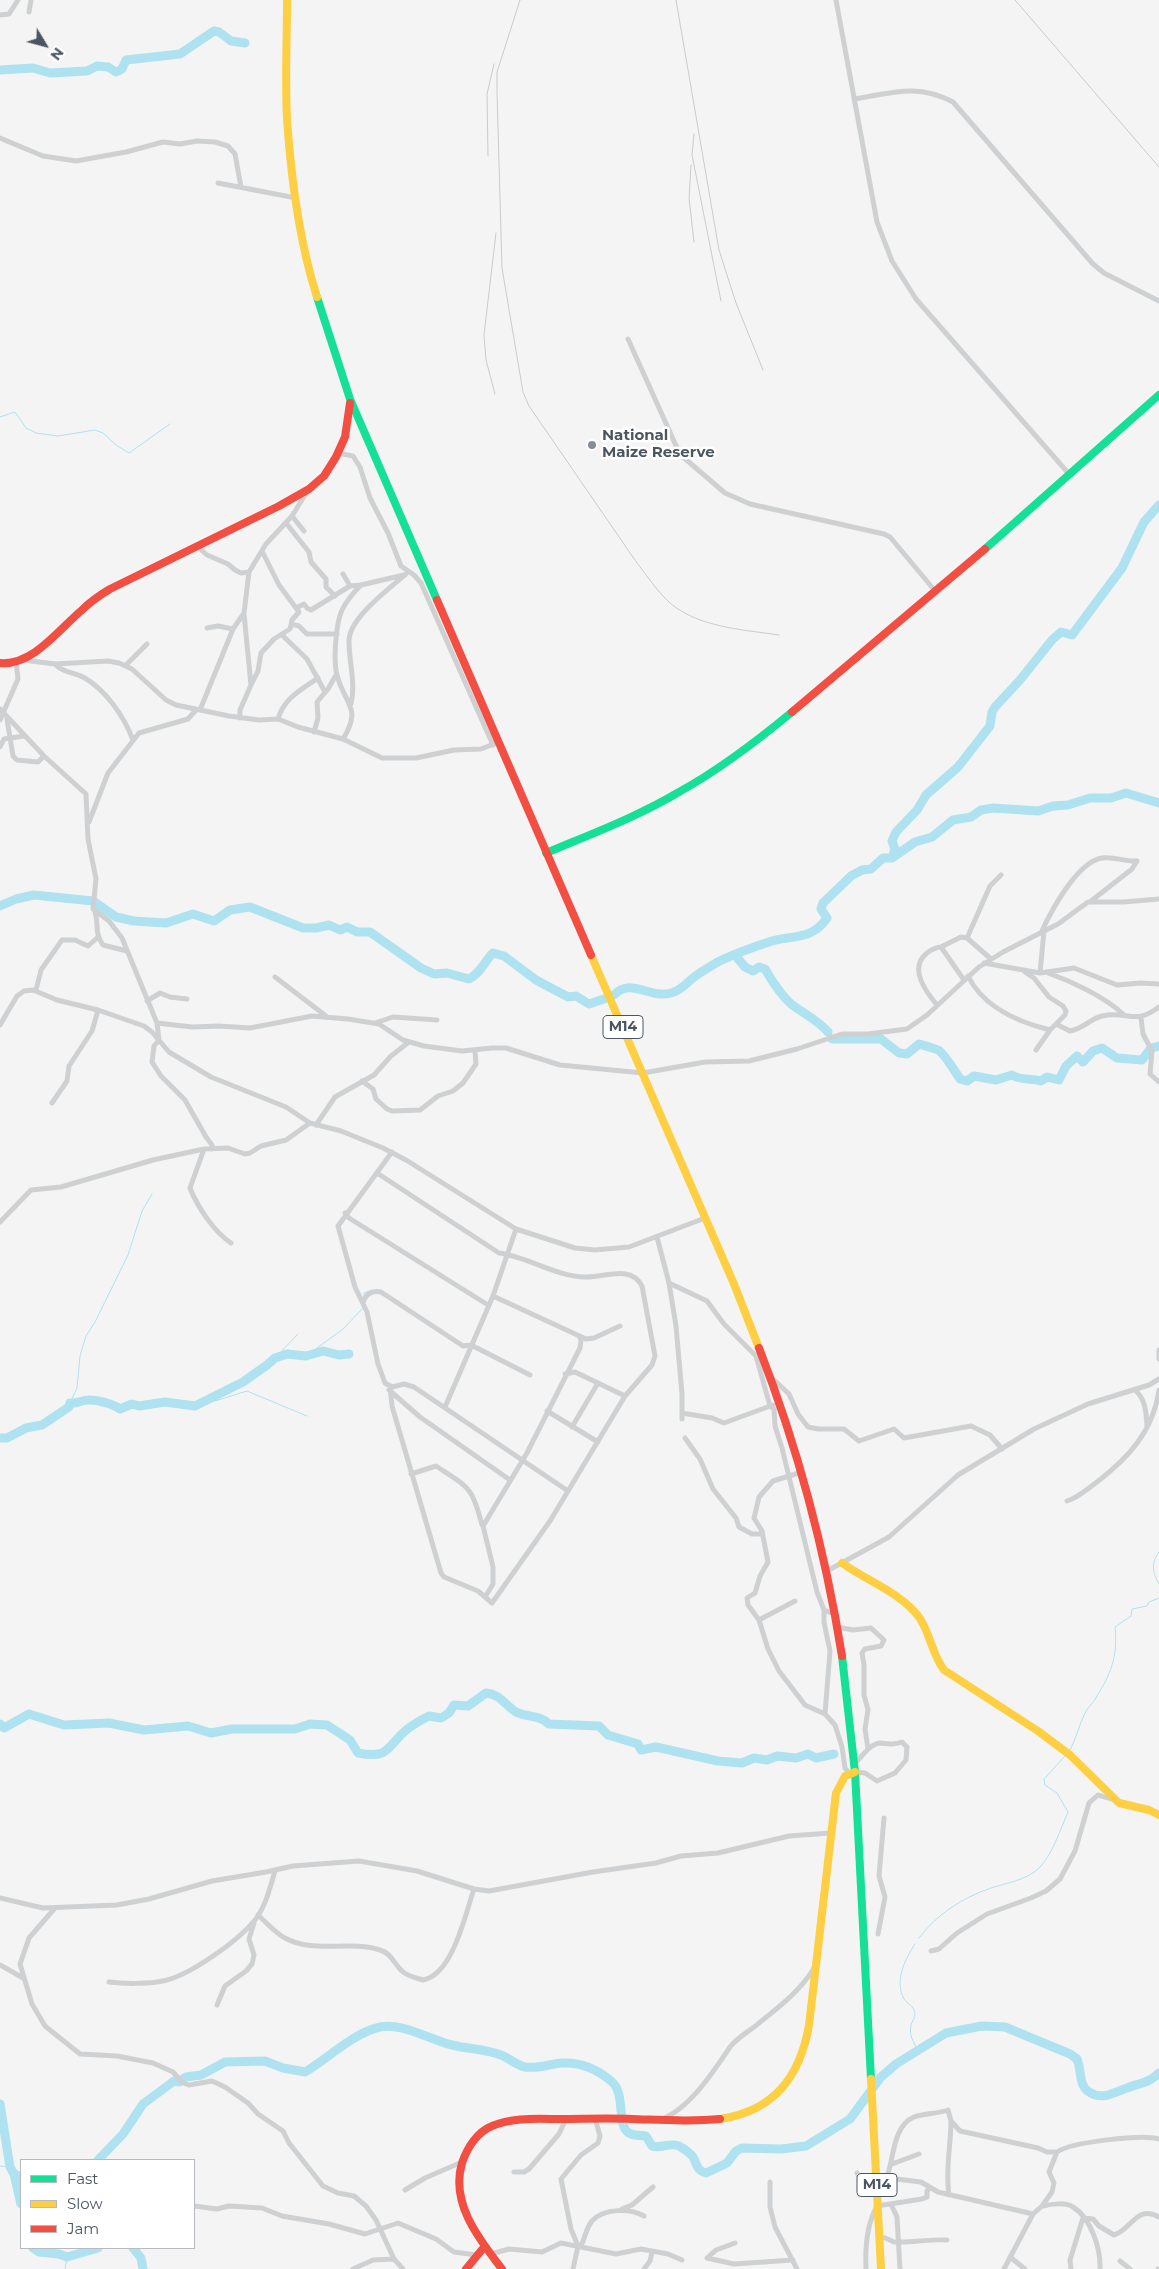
<!DOCTYPE html>
<style>
body{margin:0}
#map{position:relative;width:1159px;height:2269px;overflow:hidden;background:#f4f4f4;font-family:Montserrat,sans-serif}
canvas{display:block}
.legend{position:absolute;left:20px;top:2159px;width:175px;height:90px;box-sizing:border-box;background:#fff;border:1px solid #b7bbc0;margin:0;padding:6px 9px;list-style:none;font-size:15px;color:#4a5661}
.legend li{display:flex;align-items:center;gap:10px;height:25px}
.legend b{width:25px;border:1px solid #b7bbc0}
.north{position:absolute;left:20px;top:20px;width:50px;height:50px;-webkit-text-stroke:4px #fff;paint-order:stroke;rotate:127deg;font-size:14px;font-weight:700;line-height:20px;text-align:center;color:#4a5661}
.north::after{content:'';display:block;margin:auto;width:18px;height:22px;background:#4a5661;clip-path:polygon(50% 0,100% 100%,50% 72%,0 100%)}
</style>
<div id="map">
<canvas width="1159" height="2269"></canvas>
<ul class="legend">
<li><b style="height:6px;background:#16e098"></b>Fast</li>
<li><b style="height:6px;background:#ffcf43"></b>Slow</li>
<li><b style="height:6px;background:#f24e42"></b>Jam</li>
</ul>
<div class="north">N</div>
</div>
<script>
const g = document.querySelector('canvas').getContext('2d');
g.lineJoin = 'round';
function stroke(path, color, width, dash) {
  g.strokeStyle = color;
  g.lineWidth = width;
  g.lineCap = dash ? 'butt' : 'round';
  g.setLineDash(dash || []);
  g.stroke(path);
}
function write(font, color, halo, rows, align = 'center') {
  g.font = font + ' Montserrat,sans-serif';
  g.lineWidth = 5;
  g.setLineDash([]);
  g.textBaseline = 'middle';
  g.strokeStyle = halo;
  g.fillStyle = color;
  for (const [text, x, y, turn = 0] of rows) {
    g.save();
    g.translate(x, y);
    g.rotate((+turn || 0) * Math.PI / 180);
    g.textAlign = isNaN(turn) ? turn : align;
    if (halo) g.strokeText(text, 0, 0);
    g.fillText(text, 0, 0);
    g.restore();
  }
}
const stream = new Path2D(`
 M0,417L15,412L26,428L36,433L58,436L95,430L103,433L116,445L129,453L170,424
 M364,1297V1293L369,1291
 M306,1356L343,1329L363,1308
 M275,1358L298,1334
 M207,1400L215,1401L247,1391L307,1416
 M70,1403L77,1388L80,1356L86,1336L95,1322L128,1255L142,1211L152,1194
 M1159,1552C1151,1562 1152,1572 1159,1584
 M1070,1750C1076,1739 1079,1725 1085,1713C1088,1707 1093,1703 1096,1698C1111,1673 1118,1657 1115,1627L1131,1616L1132,1609L1147,1606L1149,1602L1159,1598
 M919,1938C937,1914 962,1898 991,1888C1006,1883 1028,1880 1040,1867C1053,1853 1060,1830 1068,1812L1057,1793L1045,1785L1044,1779L1066,1755
 M915,1944C905,1959 894,1981 904,1999C907,2004 915,2006 915,2014C915,2017 912,2022 911,2025C909,2036 913,2041 918,2050
 M0,2166L10,2167
 M65,2269L67,2257`);
const river = new Path2D(`
 M0,70L33,68L50,73L87,71L97,66L108,67L116,72L122,69L126,60L180,54L214,31L219,32L231,41L245,43
 M892,858L895,849L892,841L896,832L917,810L926,795L958,767L990,726L992,712L995,707L1020,680L1052,640L1061,632L1072,635L1122,568L1144,522L1159,505
 M0,906L16,899L34,895L93,901L116,917L134,921L166,923L193,914L214,921L230,910L250,907L303,928H316L329,925L340,930L347,927L357,932H370L421,968L434,974L447,973L469,979C481,973 483,963 493,953L504,956L536,980L568,997L576,996L589,1004L604,999
 M735,955L745,967L753,971L759,967L765,969C772,981 781,995 791,1004C804,1014 818,1020 828,1032
 M614,995C631,977 649,999 671,993C682,990 685,984 693,978C700,972 708,968 716,963C731,955 749,949 766,943C789,934 811,942 827,918L821,909L823,903L851,876L862,870L871,869L883,858H892L915,842L932,837L953,820L971,817L981,810L993,808L1038,811L1053,806L1068,805L1090,798H1111L1126,793L1159,803
 M832,1039H881L899,1053L907,1054L919,1044C922,1045 937,1049 938,1050C944,1053 956,1073 960,1079L967,1081L974,1076L996,1080L1012,1075C1022,1081 1030,1078 1041,1081L1047,1077L1059,1080L1066,1066L1077,1056L1083,1062L1093,1051L1102,1048L1117,1058L1142,1060L1151,1048L1159,1046
 M0,1438H7L26,1428L42,1425L69,1407L70,1403C78,1404 83,1399 90,1400C98,1400 113,1404 120,1409L132,1404L139,1406L165,1402L195,1406L243,1382L267,1365L275,1358L287,1354L306,1356L323,1351L339,1355L349,1354
 M0,1724L4,1728L29,1714L64,1725L109,1723L144,1730L188,1726L211,1733L232,1729H295L310,1724L327,1725L350,1740L358,1753C389,1759 386,1748 405,1731C412,1725 421,1720 429,1716L441,1718L449,1713L454,1705L468,1706L486,1693C500,1694 505,1705 516,1712C527,1718 539,1714 549,1724L599,1726L608,1735L638,1744L641,1750L656,1747L718,1761L742,1763L754,1758L767,1760L777,1756L796,1758L808,1754L816,1758L834,1754
 M0,2104L10,2167L14,2174L21,2177
 M98,2160L123,2134L143,2104L174,2081L179,2082L186,2077L201,2075L225,2062L265,2061L283,2068L305,2072C327,2059 355,2032 380,2027C402,2022 430,2040 452,2045C468,2049 486,2049 501,2055C509,2058 516,2065 525,2067C538,2069 549,2064 562,2063C580,2062 597,2069 611,2081C627,2093 615,2129 631,2134C636,2136 642,2135 646,2136L652,2146C661,2149 669,2142 679,2146C683,2148 693,2155 694,2159C697,2166 698,2171 706,2173L727,2163L736,2151L742,2148L781,2149L806,2146L850,2119L881,2077L896,2064L946,2033L982,2026L1005,2027L1070,2054L1077,2059C1082,2070 1078,2085 1089,2092C1103,2101 1114,2092 1127,2088C1140,2083 1149,2083 1159,2073
 M14,2174L21,2204
 M33,2248L39,2252L59,2254L67,2257L98,2248
 M133,2248L141,2258L143,2269`);
const street = new Path2D(`
 M836,0L877,222L892,261L916,299L1069,474
 M29,12L31,0
 M0,15L9,14L18,0
 M854,99C892,93 917,83 953,102L1093,264L1104,273L1159,301
 M0,138L43,156L76,161L126,152L163,142L180,144L197,141L215,142L228,146L235,154L241,187
 M218,183L296,198
 M628,339L678,450L683,457L725,493L750,504L884,534L890,537L936,592
 M338,453L353,456L360,467L370,498L388,533L401,566L414,575L421,583L493,745
 M292,516L304,531
 M286,523L309,552L311,562L326,579V587L335,596
 M197,546L207,555L228,564L235,570L241,573L249,572
 M343,574L350,586
 M296,608L304,604L307,608L311,610L350,586L361,585L404,575
 M291,624L299,626L307,634H337
 M207,628L218,626L233,629
 M282,635L307,659L325,692
 M23,660L55,664L108,661L119,663L132,669L166,700L176,705L229,716L259,720L278,719L298,727L343,739L382,758H416L454,750L481,749L499,742
 M55,664C63,673 73,672 83,677C105,689 124,716 133,740
 M126,665L147,644
 M251,685L258,671L261,653L274,639L290,629L292,620L299,612L279,585L262,551
 M351,704C356,683 349,663 349,641C349,618 389,589 406,574
 M0,709L44,756L86,794L88,839L96,879L93,909L109,921L122,938L157,1023L159,1040L154,1046L152,1062L161,1076L185,1100L206,1137L212,1145V1149
 M200,710L233,629L244,613L249,572L266,544L292,516L308,490
 M240,718V710L251,685L244,614
 M7,719L13,756L17,760L38,762L44,756
 M278,719C284,698 301,690 318,678
 M0,720L18,679L16,662
 M314,732L318,718L317,702L328,689L336,675
 M343,739C363,707 344,704 337,675C333,660 336,623 342,610C347,600 354,592 361,585
 M0,747L4,739L24,736
 M89,822L108,773L139,733L188,719L196,710
 M1091,901L1132,869L1137,861
 M95,912C99,924 94,933 103,945L127,951
 M1041,933C1051,911 1077,862 1102,858C1114,856 1125,862 1137,861
 M941,947L961,937L967,938
 M991,959L967,938L990,886L1001,875
 M984,963L1040,973L1074,968L1117,985L1141,983L1159,984
 M1025,972L1034,978L1049,997L1063,1006L1066,1011L1065,1015L1050,1030L1036,1050
 M1040,973L1044,931
 M1048,973C1071,981 1105,997 1123,1014
 M968,976C983,1007 1018,1022 1050,1030
 M275,977L326,1016
 M36,990L41,970L62,940H75L88,946L97,938
 M147,1001L160,993L170,997L187,999
 M937,1005C926,992 908,968 927,953C931,950 935,947 941,947L964,980
 M1141,1018L1143,1034L1152,1051L1150,1074L1159,1082
 M157,1023L192,1027L219,1026L250,1028L312,1016L348,1019L379,1024L403,1040L424,1046L462,1051L492,1048H506L560,1065L643,1073L705,1062L749,1061L797,1049L842,1034H868L907,1029L927,1015L979,967L1003,952L1058,924L1088,902H1124L1159,899
 M375,1023L393,1017L437,1020
 M1056,1024L1070,1031C1083,1029 1090,1019 1102,1016C1128,1010 1134,1026 1159,1007
 M0,1025L17,996L24,991L33,990L57,1000L98,1010L144,1026L152,1032L169,1052L211,1077L286,1107L310,1123L341,1131L383,1148L406,1160L516,1229L575,1248L595,1250L629,1247L705,1218
 M362,1081L373,1089L376,1099L387,1109L392,1111L420,1110L438,1096L453,1091L463,1083L476,1064L475,1051
 M52,1103L67,1081L69,1066L92,1031L98,1010
 M316,1125L335,1097L374,1075L391,1056L409,1042
 M204,1149L190,1188C197,1206 214,1232 231,1243
 M392,1152L338,1226L355,1287L367,1312L378,1364L385,1383L392,1387L404,1384L414,1387L568,1491
 M377,1173L499,1253C528,1257 555,1276 585,1277C604,1278 631,1264 642,1286L655,1356L652,1365L625,1396L550,1521L492,1603L485,1597L493,1584V1567L483,1526L527,1453L580,1348L581,1340L579,1336
 M345,1213L349,1218L488,1305
 M0,1222L31,1190L61,1187L153,1160L204,1149L228,1148L245,1154L250,1153L261,1146L286,1140L310,1123
 M657,1237L669,1283L676,1326L682,1394V1419
 M669,1283L707,1301L724,1324L758,1358
 M493,1296L586,1339L594,1338L620,1326
 M363,1302C366,1294 372,1290 381,1292L463,1346L471,1345L530,1375
 M1159,1350V1359
 M756,1356L770,1406L774,1409L775,1426L782,1448L817,1592L824,1610L834,1614
 M565,1374L575,1372L625,1396
 M773,1379L789,1394L798,1414L808,1427L818,1429H844L859,1441L894,1429L904,1438L971,1426L990,1435L1002,1449
 M390,1386L392,1406L441,1573L444,1577L478,1591L485,1597
 M389,1390L420,1417L510,1480
 M1135,1390C1146,1400 1146,1412 1147,1426
 M445,1407L493,1296L516,1229
 M547,1411L598,1442
 M682,1413L712,1418L724,1423L773,1405
 M572,1427L598,1383
 M685,1438L700,1459L713,1489L736,1518L739,1527L752,1534H762
 M802,1472L773,1481L759,1497L754,1518L762,1531L768,1562L760,1576L755,1593L747,1598L748,1605L759,1620L768,1649L779,1671L805,1705L825,1714L835,1725L842,1747L845,1768L849,1773
 M411,1474L436,1466C469,1488 472,1486 482,1525
 M1067,1501C1079,1497 1087,1489 1097,1482C1128,1458 1153,1432 1159,1390
 M827,1571L889,1537L958,1475L1034,1429L1088,1404L1149,1385L1159,1379
 M824,1610V1622L830,1651L825,1714
 M759,1620L795,1601
 M837,1627L853,1630L871,1628L884,1640L881,1646L865,1649L862,1653L864,1665V1695L868,1710L865,1729L868,1749
 M855,1763C862,1757 870,1743 881,1743C889,1744 893,1745 902,1742L907,1747L906,1760L895,1773L877,1781L865,1773L855,1772
 M0,1898L43,1908L117,1905L149,1899L212,1881L266,1872L293,1866L359,1861L417,1871L474,1889L489,1891L593,1872L656,1863L681,1856L718,1853L789,1836L831,1833
 M55,1908L29,1938L20,1964L32,2004L45,2026L80,2054L117,2056L153,2063L173,2072L183,2083L189,2085L212,2081L225,2087L248,2103L258,2114L283,2131L289,2143L323,2186L338,2193L354,2196L366,2206L376,2220L394,2259L403,2269
 M258,1915C267,1923 275,1933 285,1938C314,1954 349,1940 380,1950C391,1953 394,1964 402,1971C407,1976 416,1978 423,1980C453,1974 465,1915 474,1889
 M878,1934L885,1897L879,1876L884,1818
 M931,1951L939,1949L957,1933L987,1914L1031,1898L1046,1891L1060,1879L1075,1851L1089,1803L1098,1795L1112,1799
 M0,1965L23,1978
 M109,1982C124,1984 148,1984 163,1981C189,1976 238,1941 255,1920C266,1906 270,1887 275,1871
 M217,2005L225,1986L246,1971L252,1964L254,1955L249,1939L254,1923
 M662,2119C690,2108 714,2071 730,2047C736,2039 746,2033 754,2027C775,2010 800,1992 814,1968
 M892,2164L919,2154
 M514,2172H524L529,2169L559,2134L566,2119
 M857,2173L865,2186L877,2189
 M886,2180C894,2161 892,2126 914,2117C926,2113 937,2114 948,2110L951,2121L960,2131L1038,2148L1047,2152H1057
 M770,2182V2207L775,2227L797,2269
 M876,2184L896,2179L921,2182L938,2192L1033,2214
 M405,2190L425,2178L462,2162
 M949,2195C945,2170 951,2145 951,2121
 M891,2204L897,2217L900,2269
 M194,2206L217,2209L229,2206L262,2208L282,2216L329,2224L365,2234L398,2223L436,2239L454,2252L476,2255
 M1043,2206C1051,2204 1066,2202 1073,2207C1091,2218 1101,2249 1100,2269
 M622,2209L632,2205L653,2187
 M1083,2218L1093,2219L1099,2226L1114,2235C1131,2230 1137,2204 1159,2217
 M879,2237C887,2237 888,2240 894,2242C898,2243 937,2239 947,2240
 M735,2243L716,2250L707,2258L734,2264L793,2260
 M581,2246C585,2238 586,2228 592,2221C604,2208 630,2208 644,2216
 M491,2254L509,2249L542,2252L561,2243L616,2254L641,2249L668,2254L682,2260
 M1010,2257L1025,2269
 M1120,2261L1130,2269
 M353,2269L373,2260L394,2259
 M573,2269L578,2246L571,2229L561,2179L581,2155L598,2143L600,2136L595,2118
 M644,2269L650,2261L652,2252
 M866,2269C865,2248 867,2224 877,2206L922,2199L927,2197V2191L930,2188
 M1004,2269L1033,2214L1042,2206L1052,2192L1054,2183L1049,2172L1057,2152C1071,2142 1143,2134 1159,2139
 M1071,2269L1070,2260L1083,2218
 M1158,2269H1159`);
const fast = new Path2D(`
 M317,297L350,399L437,600
 M985,549L1159,395
 M546,853C591,834 637,817 679,792C719,770 757,741 792,712
 M842,1656L855,1772L871,2079`);
const slow = new Path2D(`
 M287,0C287,39 285,80 287,119C291,178 299,241 317,297
 M591,955L734,1284L759,1348
 M842,1563C867,1581 900,1592 919,1617C930,1633 932,1654 944,1670L1038,1731L1070,1755L1119,1803L1149,1810L1159,1815
 M871,2079L881,2269
 M720,2119C774,2111 800,2077 809,2025L836,1793L845,1776L855,1772`);
const jam = new Path2D(`
 M437,600L591,955
 M0,663C33,666 59,629 82,610C90,602 100,595 110,589L279,506L309,489L324,476L336,457L345,437L350,403
 M792,712L985,549
 M759,1348C798,1448 825,1550 842,1656
 M466,2269L485,2246
 M502,2269C479,2239 450,2203 462,2163C467,2148 477,2132 492,2126C513,2117 538,2119 560,2119C584,2119 608,2118 632,2119C662,2120 691,2122 720,2119`);
const rail = new Path2D(`
 M520,0L497,72V92L502,268L523,392L529,406L637,563C649,578 662,599 678,609C707,628 746,630 779,635
 M676,0L719,250L736,303L763,370
 M1015,0L1159,167
 M694,134L692,155L721,301
 M488,156L487,94L494,64
 M691,165L689,198L694,242
 M495,394L486,360L484,335L496,233`);
const markers = [
 [592,445,5,"#868d94"]
];
const shields = [
 [623,1027,40],
 [877,2185,40]
];
const shieldNames = [
 ["M14",623,1027],
 ["M14",877,2185]
];
const poiNames = [
 ["National",602,436],
 ["Maize Reserve",602,453]
];
stroke(stream, '#aee2f0', 1);
stroke(river, '#aee2f0', 9);
stroke(street, '#ced0d2', 5);
stroke(fast, '#16e098', 8);
stroke(slow, '#ffcf43', 8);
stroke(jam, '#f24e42', 8);
stroke(rail, '#c9cacc', 1);
for (const [x, y, r, color] of markers) {
  const dot = new Path2D();
  dot.arc(x, y, r, 0, 2 * Math.PI);
  g.fillStyle = color;
  g.fill(dot);
  stroke(dot, '#fff', 2);
}
for (const [x, y, w] of shields) {
  const box = new Path2D();
  box.roundRect(x - w / 2, y - 11.5, w, 23, 4);
  g.fillStyle = '#fff';
  g.fill(box);
  stroke(box, '#4a5661', 1);
}
write('bold 14px', '#4a5661', null, shieldNames);
write('bold 15px', '#4a5661', '#fff', poiNames, 'left');
</script>
